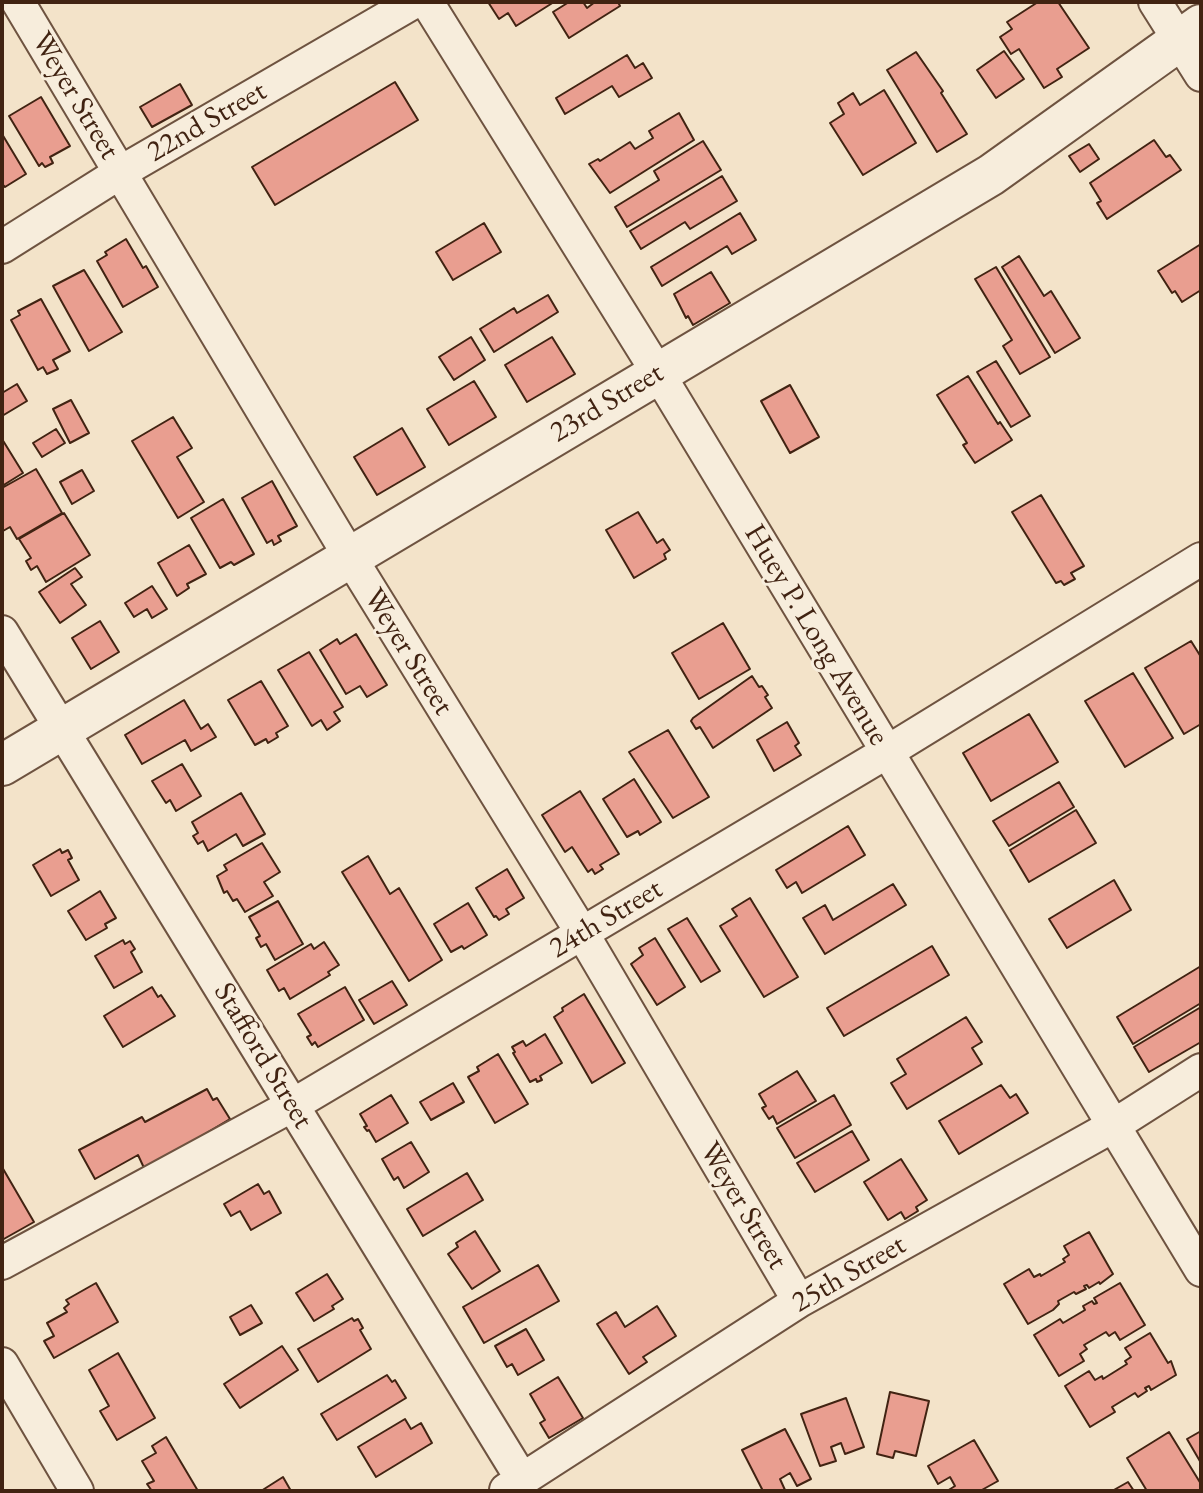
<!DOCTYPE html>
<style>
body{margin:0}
#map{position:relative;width:1203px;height:1493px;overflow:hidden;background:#f3e3c9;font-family:"EB Garamond",serif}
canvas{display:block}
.frame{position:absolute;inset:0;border:4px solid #412312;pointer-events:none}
</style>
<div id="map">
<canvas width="1203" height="1493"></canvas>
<div class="frame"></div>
</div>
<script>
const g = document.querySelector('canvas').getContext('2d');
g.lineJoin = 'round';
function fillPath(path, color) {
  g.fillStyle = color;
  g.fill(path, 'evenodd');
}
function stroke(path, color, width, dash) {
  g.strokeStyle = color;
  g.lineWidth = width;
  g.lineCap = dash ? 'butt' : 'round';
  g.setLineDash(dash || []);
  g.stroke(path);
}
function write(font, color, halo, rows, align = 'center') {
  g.font = font + ' "EB Garamond",serif';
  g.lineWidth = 6;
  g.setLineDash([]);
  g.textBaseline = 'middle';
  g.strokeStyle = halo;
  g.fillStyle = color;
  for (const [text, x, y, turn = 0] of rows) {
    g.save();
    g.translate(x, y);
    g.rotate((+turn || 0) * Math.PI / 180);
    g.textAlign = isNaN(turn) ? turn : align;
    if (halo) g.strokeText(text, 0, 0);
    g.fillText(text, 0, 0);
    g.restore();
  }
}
const building = new Path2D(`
 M488,2H554L516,26L508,13L499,19Z
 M569,2H583L587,8L595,2H618L620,6L569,38L553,12Z
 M1038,2H1058L1089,48L1057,69L1062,77L1044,88L1019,49L1011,54L1000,37L1012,29L1007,22Z
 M1004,51L1024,79L996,98L977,70Z
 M916,52L943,91L941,93L967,134L937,152L887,70Z
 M627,55L635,68L643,63L652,78L619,97L612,86L565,114L556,98Z
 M395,82L418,120L275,205L252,167Z
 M180,84L192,105L152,127L140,107Z
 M884,90L916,143L863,175L830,123L844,114L838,103L853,93L860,105Z
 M41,97L70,146L50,157L53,163L45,167L42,163L39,166L9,116Z
 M679,113L694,140L610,193L589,164L598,159L600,161L630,142L635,149L653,138L649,131Z
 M2,134L26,174L5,187L2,184Z
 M1154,140L1166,157L1170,155L1181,170L1107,219L1097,203L1101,201L1090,183Z
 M703,141L721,170L627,227L615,207L659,180L654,171Z
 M1089,144L1099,159L1080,172L1069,156Z
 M722,176L737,201L690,229L685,222L641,249L630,231Z
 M740,213L756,240L732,254L727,246L662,286L651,267Z
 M484,223L501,252L453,280L436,252Z
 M126,239L143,268L146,266L158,287L123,307L97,261L107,255L105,252Z
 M1201,244V290L1182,302L1175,291L1172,293L1158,271Z
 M1019,256L1044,296L1051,291L1080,338L1055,353L1002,267Z
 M996,267L1050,357L1020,374L1003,346L1012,340L975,279Z
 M84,270L122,332L89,351L53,286Z
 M711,272L730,303L693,325L688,316L686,318L674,294Z
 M548,295L558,312L494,352L480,329L514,308L517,313Z
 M41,299L70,351L53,360L58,369L47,374L43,367L38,370L11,320L20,315L18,311Z
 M471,337L485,360L454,380L439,357Z
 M552,337L575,374L527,402L505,365Z
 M996,361L1030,416L1011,427L977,372Z
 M968,376L998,424L1000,422L1012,440L975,463L963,445L967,443L937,395Z
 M474,381L496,417L449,445L427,409Z
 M17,384L27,401L2,416V393Z
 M790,385L819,437L790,453L761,401Z
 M71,400L89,433L70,443L53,409Z
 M173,417L192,448L177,457L204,502L178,518L132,441Z
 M402,428L425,467L377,495L354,457Z
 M56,429L65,443L42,457L33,443Z
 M2,439L23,473L2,486Z
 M36,469L62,513L17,539L10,527L3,531L2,529V488Z
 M82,470L94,491L72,504L60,482Z
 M272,481L297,526L278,536L281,541L274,545L272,540L267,543L242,498Z
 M1041,495L1084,566L1071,573L1075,579L1064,585L1061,581L1056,583L1012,512Z
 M223,499L254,554L234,565L231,562L220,568L191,518Z
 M638,512L657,543L663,539L670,550L664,554L666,559L634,578L606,530Z
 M64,513L90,555L46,582L37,566L31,570L26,561L31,558L19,539Z
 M189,545L206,574L187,584L189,588L177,596L158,563Z
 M75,568L82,577L71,584L86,605L60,623L39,592Z
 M152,586L167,609L152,618L147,609L134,617L125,603Z
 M100,621L119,652L91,669L72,638Z
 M723,623L750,669L699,699L672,653Z
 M356,634L387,685L367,697L360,686L346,694L320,650L337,639L340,644Z
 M1191,641L1201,657V724L1184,734L1145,668Z
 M309,652L343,707L334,712L340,721L327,730L321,720L312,726L278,670Z
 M1133,673L1173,738L1125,767L1085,701Z
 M752,676L759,687L762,686L768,695L765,697L772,708L713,748L700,727L696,729L691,721L693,718Z
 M261,681L288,726L276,733L278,737L268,743L266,739L255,745L228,700Z
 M184,700L201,729L208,724L216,737L191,751L185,740L142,764L125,735Z
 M1029,714L1058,762L991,801L963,753Z
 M787,722L799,743L795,746L801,755L774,771L757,740Z
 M668,730L709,797L673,818L629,752Z
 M182,764L201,796L176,811L170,800L166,803L152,781Z
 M634,779L661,822L640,835L638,831L627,837L603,799Z
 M1059,782L1074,807L1009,846L993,821Z
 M580,791L619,854L600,865L603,869L595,874L592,869L588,872L572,847L565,852L542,815Z
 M241,793L265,834L243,846L236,834L208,851L203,841L198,844L193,836L198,833L192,822Z
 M1076,810L1096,843L1029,882L1010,850Z
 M848,826L865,855L802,893L796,882L787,888L776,870Z
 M262,843L280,872L264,882L273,896L245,912L237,899L233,901L227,891L224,893L217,876L227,870L224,865Z
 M60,849L62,853L68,850L72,858L68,860L79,880L51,896L33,865Z
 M368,856L390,894L399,888L442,960L409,981L342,872Z
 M507,869L524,898L506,909L509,914L499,920L496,916L494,917L476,888Z
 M1114,880L1131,910L1067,948L1049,919Z
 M893,884L906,905L825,954L803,918L825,905L833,920Z
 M100,891L116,918L105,924L107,928L86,940L68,911Z
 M750,898L798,977L764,997L720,926L737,916L732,909Z
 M278,901L303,944L275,960L266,944L261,947L256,938L260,936L249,917Z
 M468,903L487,935L464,949L462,946L451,952L434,924Z
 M687,918L720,971L701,982L668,929Z
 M655,938L685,987L657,1005L631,964L643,955L639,948Z
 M123,940L125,944L130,941L135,949L131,952L142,972L114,988L95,956Z
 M324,942L339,965L328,972L330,975L290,999L284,988L279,991L267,970L311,944L314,949Z
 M932,946L949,975L844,1036L827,1008Z
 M1201,966V1003L1133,1044L1117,1017Z
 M392,981L407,1005L374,1024L359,1000Z
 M152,987L158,997L161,995L175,1016L123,1047L104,1016Z
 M345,987L364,1020L318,1047L315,1042L312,1045L307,1037L311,1035L298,1014Z
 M584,994L625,1063L592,1083L554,1017L563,1011L562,1008Z
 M1201,1007V1042L1149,1072L1134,1047Z
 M966,1017L982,1042L972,1048L982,1064L907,1109L891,1083L906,1074L897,1059Z
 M545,1034L562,1063L540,1076L542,1080L537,1082L536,1079L530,1082L513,1053L515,1052L512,1047L523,1041L526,1046Z
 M498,1054L528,1104L495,1123L468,1077L479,1071L477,1067Z
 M797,1071L816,1101L777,1124L773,1116L769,1119L762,1108L766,1106L759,1094Z
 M453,1083L464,1102L431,1120L420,1102Z
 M1001,1085L1010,1098L1016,1094L1028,1113L959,1154L939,1121Z
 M207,1089L213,1100L217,1098L230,1119L145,1170L138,1155L95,1179L79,1150L142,1117L145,1122Z
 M391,1095L408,1123L376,1142L369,1130L367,1131L364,1127L367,1126L360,1114Z
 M834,1095L851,1125L795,1158L777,1128Z
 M852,1131L869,1160L815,1192L797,1163Z
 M411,1142L429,1172L404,1188L398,1177L394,1180L382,1159Z
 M901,1159L927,1200L916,1207L918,1211L905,1219L901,1212L888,1220L864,1182Z
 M2,1167L34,1222L2,1240Z
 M467,1173L483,1200L423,1236L407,1209Z
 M258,1184L264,1194L269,1191L281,1213L251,1230L240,1211L231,1216L224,1204Z
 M475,1231L500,1271L472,1289L448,1254L458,1247L456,1243Z
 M1089,1232L1113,1274L1100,1284L1099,1282L1089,1288L1087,1285L1084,1286L1086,1289L1076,1294L1074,1292L1058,1301L1059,1304L1053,1310L1028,1324L1004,1284L1029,1269L1034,1277L1040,1274L1041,1276L1065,1262L1063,1259L1069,1255L1064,1246Z
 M538,1265L559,1301L484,1343L463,1307Z
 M327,1274L343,1299L332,1306L334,1309L314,1321L296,1293Z
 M96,1283L118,1322L54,1358L44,1341L54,1336L47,1323L67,1312L64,1308L69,1304L66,1300Z
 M1120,1283L1145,1325L1120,1340L1115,1332L1109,1336L1106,1332L1084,1345L1087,1349L1080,1354L1084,1361L1059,1376L1034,1335L1060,1319L1063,1323L1085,1310L1083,1306L1092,1301L1094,1304L1097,1303L1094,1298Z
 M251,1305L262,1323L240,1335L230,1317Z
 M657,1306L676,1336L643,1357L647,1362L629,1374L597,1324L616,1312L625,1327Z
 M352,1318L354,1321L358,1319L363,1328L360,1330L371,1349L318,1382L298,1349Z
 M526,1329L544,1360L518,1375L512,1364L507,1367L495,1346Z
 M1150,1333L1168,1363L1171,1361L1176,1375L1151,1390L1149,1386L1145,1388L1147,1391L1138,1397L1135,1393L1112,1407L1115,1412L1090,1427L1065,1386L1089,1371L1095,1380L1102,1376L1103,1379L1127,1364L1125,1361L1131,1357L1125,1348Z
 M282,1346L298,1370L240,1408L224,1384Z
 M118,1353L155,1418L117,1440L100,1411L109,1406L89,1370Z
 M387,1375L392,1382L395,1380L406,1398L337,1440L321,1414Z
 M558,1377L583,1418L549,1438L540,1423L545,1420L530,1394Z
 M890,1392L929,1401L916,1456L895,1451L893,1458L877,1454Z
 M846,1398L864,1447L845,1454L841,1443L831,1447L836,1461L820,1466L801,1414Z
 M405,1419L411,1429L421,1423L432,1443L376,1477L358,1447Z
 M785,1429L811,1479L797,1486L790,1473L780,1479L785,1490L763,1491L742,1450Z
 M1201,1431V1463L1187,1439Z
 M1169,1432L1201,1484V1491H1147L1127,1458Z
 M166,1437L198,1491H152L147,1484L154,1481L142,1461L156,1453L152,1446Z
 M974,1440L998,1481L980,1491H947L955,1486L950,1477L938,1484L928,1466Z
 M283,1477L291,1491H261Z
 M1128,1482L1134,1491H1112Z`);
const minor = new Path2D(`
 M18,2L350,557L582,933L799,1301
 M427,2L658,373L1201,1270
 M1155,2L1201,75
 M2,247L121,172L414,2
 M2,632L523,1481
 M2,1263L293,1105L887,752L1201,559
 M2,1364L77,1491
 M506,1490L799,1301L1113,1126L1201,1070`);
const tertiary = new Path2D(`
 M2,765L991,175L1201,25`);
const streetNames = [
 ["Weyer Street",75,96,59],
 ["22nd Street",207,122,-30],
 ["23rd Street",607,403,-31],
 ["Huey P. Long Avenue",816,635,59],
 ["Weyer Street",408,652,58],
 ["24th Street",606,919,-31],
 ["Stafford Street",263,1056,59],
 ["Weyer Street",743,1206,59],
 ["25th Street",849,1274,-30]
];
fillPath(building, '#e99e90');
stroke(building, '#412312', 2);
stroke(minor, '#6e5340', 36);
stroke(tertiary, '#6e5340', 44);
stroke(minor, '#f7eddc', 32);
stroke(tertiary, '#f7eddc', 40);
write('30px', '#412312', '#f7eddc', streetNames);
</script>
